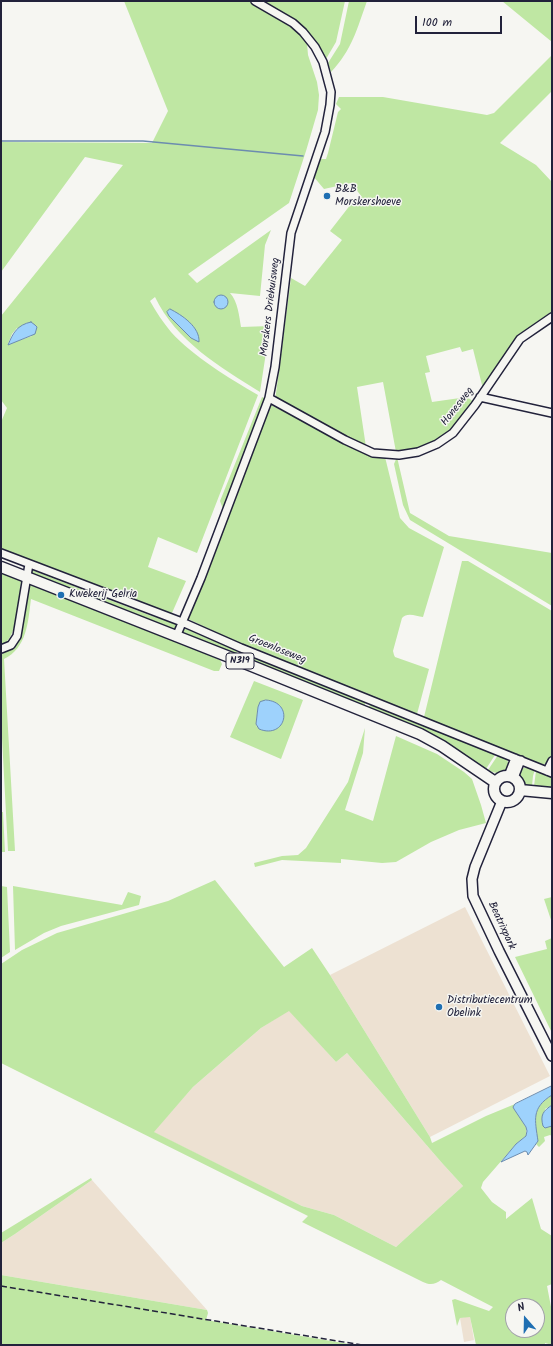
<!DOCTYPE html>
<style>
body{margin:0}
#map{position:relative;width:553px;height:1346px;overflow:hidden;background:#f6f6f2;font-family:Kalam,sans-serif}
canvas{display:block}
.frame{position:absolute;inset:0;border:2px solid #22223b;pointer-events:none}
.north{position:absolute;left:505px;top:1298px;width:40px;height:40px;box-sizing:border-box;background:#f6f6f2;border:1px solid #a1a1a9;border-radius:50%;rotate:340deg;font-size:11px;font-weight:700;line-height:16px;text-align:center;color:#22223b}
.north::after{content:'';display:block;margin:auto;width:14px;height:18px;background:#1f6fb2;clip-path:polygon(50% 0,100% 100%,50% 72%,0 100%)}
.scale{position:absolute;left:415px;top:16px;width:87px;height:18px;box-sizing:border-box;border:2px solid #22223b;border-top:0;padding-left:5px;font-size:12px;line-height:14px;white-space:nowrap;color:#22223b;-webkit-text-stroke:3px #f6f6f2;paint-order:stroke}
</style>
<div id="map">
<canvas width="553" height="1346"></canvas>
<div class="frame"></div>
<div class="north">N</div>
<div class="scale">100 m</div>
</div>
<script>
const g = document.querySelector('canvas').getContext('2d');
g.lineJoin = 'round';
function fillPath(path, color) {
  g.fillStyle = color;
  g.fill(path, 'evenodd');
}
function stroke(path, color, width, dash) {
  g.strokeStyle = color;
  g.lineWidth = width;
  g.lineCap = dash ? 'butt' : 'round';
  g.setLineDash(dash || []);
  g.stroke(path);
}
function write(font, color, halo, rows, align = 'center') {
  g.font = font + ' Kalam,sans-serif';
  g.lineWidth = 3;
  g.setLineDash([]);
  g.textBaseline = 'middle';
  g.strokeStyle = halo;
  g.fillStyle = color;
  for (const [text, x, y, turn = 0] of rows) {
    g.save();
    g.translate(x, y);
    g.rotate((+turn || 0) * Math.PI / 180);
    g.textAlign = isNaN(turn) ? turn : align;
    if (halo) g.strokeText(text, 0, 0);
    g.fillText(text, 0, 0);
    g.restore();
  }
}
const built = new Path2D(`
 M465,907L550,1076L430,1137L330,975Z
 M289,1010L336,1062L347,1053L442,1163L463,1186L396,1247L334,1215L302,1206L153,1132L193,1087L261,1028Z
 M92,1180L207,1310L1,1275V1243L15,1234Z
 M470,1316L474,1340L464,1342L460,1318Z`);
const green = new Path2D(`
 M124,1H250L280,19L296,30L305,40L307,43L308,55L317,82L319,95L318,110L306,151L289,203L188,274L197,283L271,230L265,245L260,296L230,293C238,302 239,316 241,327L270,326L260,392C220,367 176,341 155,297L150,301C156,312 163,322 171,332C194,357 229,378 258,395L197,553L158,537L148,567L186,581L172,613L145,605L1,550V422L7,408L1,400V316L123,165L85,157L1,272V142L152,143L168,111ZM167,312L181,316L187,320L191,338ZM17,328L32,336L8,344L12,334Z
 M263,1H345L336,42L326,59L316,43L289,17Z
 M349,1H367C357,29 352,50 331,72L328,63L340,44Z
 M502,1H552V42Z
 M552,55V91L500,143L536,165L552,182V312L525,332L483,389L473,349L462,352L460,347L426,356L430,372L425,373L432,402L467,397L474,402L454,427L443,438L420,449L396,452L383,382L357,387L366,447L275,401L291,278L305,286L342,240L330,231L351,204L362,197L351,183L324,189L313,176L320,159H326L328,153L338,112L341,109L336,104L339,97H383L487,115L494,113Z
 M262,397L266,399L223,509L220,501Z
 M271,405L365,452L385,457L400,518L409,528L444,547L423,617C416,616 407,612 402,618L393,651L394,655L395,657L429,669L417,714L237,642L186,618Z
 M397,457L410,513L449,536L552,553V606L410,520L403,505L394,464Z
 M462,561H468L552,611V756L549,762L542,765L424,717Z
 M29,569L149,615L177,624V627L174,633L27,576Z
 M1,572L21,580C19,601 19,635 1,647Z
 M26,582L201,652L220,660L222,664L219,671H214L31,599C28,622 27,648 4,659L15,851H8L1,719V655L13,646Z
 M186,629L237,651V655L181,633L183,630Z
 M244,654L365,702V708L243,657Z
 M254,681L303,700L281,759L230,737ZM266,700L274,702L257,727L256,724L258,707Z
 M372,704L494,753L495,755L486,769L435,738L368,708L369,706Z
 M365,728L363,753L345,810L373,821L396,736L437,754L464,772L472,779L481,805L486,823L459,830L431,842L396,862L382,863L341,859V863L282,860L255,867L254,863L282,856L298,855L306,848L348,782Z
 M498,755C504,757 508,759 509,765C506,776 496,774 488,770Z
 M528,767L535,769L533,776L532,786C521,783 516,779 523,768Z
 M536,771H539L552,776V789L534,786Z
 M1,812H3L5,852H1Z
 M215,880L284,967L312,948L330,975L430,1137L432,1143L486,1116L515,1104L513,1107L514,1109L526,1127V1136L516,1144L483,1182L481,1188L492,1202L506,1212V1219L532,1198L541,1229L552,1236V1284L547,1286L552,1312V1345L545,1343V1345H476L470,1317L460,1318L457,1326L452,1300L455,1299L489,1311L493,1307L441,1280C435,1285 429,1285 423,1282L302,1222L308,1216L1,1063V964L22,950L57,933L168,901ZM289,1011L336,1062L347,1053L442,1163L463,1186L396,1247L334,1215L302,1206L154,1132L193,1087L261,1028ZM513,1306H537V1330H513Z
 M1,886L7,887L10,952L1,958Z
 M13,886L122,905L128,892L141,896L139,905L61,926L44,933L15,950Z
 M552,897V923L544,899Z
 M552,938V1033L515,957L547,949L545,941Z
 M552,1095V1105L545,1109L543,1126L545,1128L552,1126V1136L550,1135L544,1137L545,1141L539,1147L536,1144L538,1141C535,1120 531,1108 552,1095Z
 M91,1178L92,1180L15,1234L1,1243V1233Z
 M1,1275L207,1310L208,1313L206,1320L355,1345H1Z`);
const water = new Path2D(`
 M214 302a7 7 0 1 1 14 0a7 7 0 1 1-14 0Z
 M170,309C182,315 200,327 199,342L191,338L169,316L167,312Z
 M31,322L35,325L37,327L35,334L8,345C13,333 17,325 31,322Z
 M266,700C295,702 286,740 259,729L256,724L258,707L260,702Z
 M552,1086V1095C531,1108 535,1120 538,1141L528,1155L527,1152L525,1151L501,1162L516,1144L526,1136L527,1131L526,1127L514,1109L513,1107L515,1104Z
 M552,1105V1126L545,1128L543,1126C540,1115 543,1111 552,1105Z`);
const stream = new Path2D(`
 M1,141H143L303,156`);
const street = new Path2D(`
 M480,397L552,413
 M269,398L345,440L373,453L399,455L418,452L437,444L453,433L475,405L520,339L552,317
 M1,553L182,622L241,648L552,773
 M176,637L201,578L269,398L275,367L291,233L325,132L330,105L331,92L323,62L315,47L303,32L293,23L255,1
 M1,649L11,645L17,636L29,564
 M547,771L552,761
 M508,776L515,758
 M514,778L521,760`);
const secondary = new Path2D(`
 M502,801L475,867L472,879L473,896L499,951L552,1056`);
const primary = new Path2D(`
 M1,567L237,660L420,734L442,746L495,782
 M494 789a13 13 0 1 1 26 0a13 13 0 1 1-26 0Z
 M520,790L552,793`);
const rail = new Path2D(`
 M1,1286L362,1345`);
const markers = [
 [327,196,4,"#1f6fb2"],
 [61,595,4,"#1f6fb2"],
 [439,1007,4,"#1f6fb2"]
];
const shields = [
 [240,661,28]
];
const shieldNames = [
 ["N319",240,661]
];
const poiNames = [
 ["B&B",335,190],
 ["Morskershoeve",335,203],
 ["Kwekerij Gelria",69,595],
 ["Distributiecentrum",447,1001],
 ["Obelink",447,1014]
];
const streetNames = [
 ["Morskers Driehuisweg",271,307,-83],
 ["Honesweg",458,407,-52],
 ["Groenloseweg",277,650,22],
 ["Beatrixpark",501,926,65]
];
fillPath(built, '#ede1d2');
fillPath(green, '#bfe7a3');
fillPath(water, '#9ed2fc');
stroke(water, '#6c8caf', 1);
stroke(stream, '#6c8caf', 1.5);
stroke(street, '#22223b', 10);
stroke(secondary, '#22223b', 12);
stroke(primary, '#22223b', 13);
stroke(street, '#f6f6f2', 7);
stroke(secondary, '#f6f6f2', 9);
stroke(primary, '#f6f6f2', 10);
stroke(rail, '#22223b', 1.5, [6, 3]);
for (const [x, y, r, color] of markers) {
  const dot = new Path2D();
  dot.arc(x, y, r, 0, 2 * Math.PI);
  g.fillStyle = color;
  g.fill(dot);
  stroke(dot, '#f6f6f2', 1.5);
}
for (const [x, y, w] of shields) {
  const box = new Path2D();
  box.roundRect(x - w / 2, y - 8, w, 16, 3);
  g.fillStyle = '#f6f6f2';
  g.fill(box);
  stroke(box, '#22223b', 1);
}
write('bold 10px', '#22223b', null, shieldNames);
write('11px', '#22223b', '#f6f6f2', poiNames, 'left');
write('11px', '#22223b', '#f6f6f2', streetNames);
</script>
